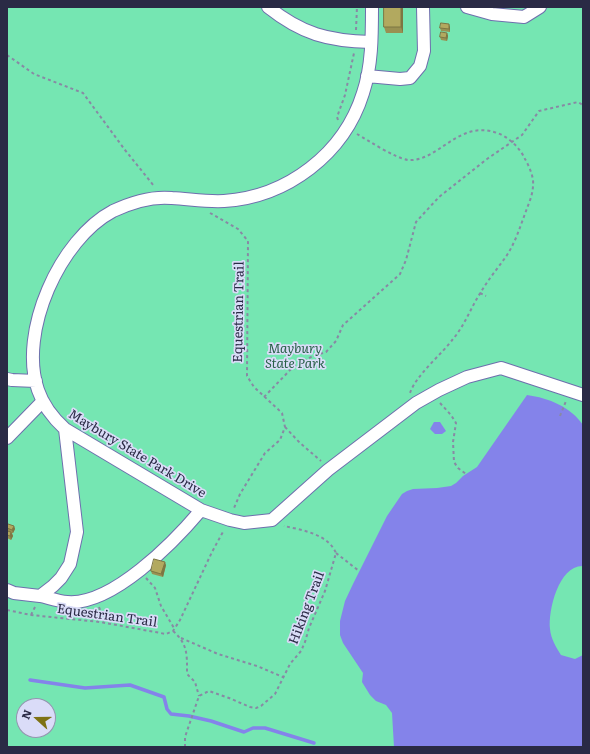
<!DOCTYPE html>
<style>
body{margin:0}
#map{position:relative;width:590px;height:754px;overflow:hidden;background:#dadcf8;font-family:Literata,serif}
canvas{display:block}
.frame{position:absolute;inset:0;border:8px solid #2a2a45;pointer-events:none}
.north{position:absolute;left:16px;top:698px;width:40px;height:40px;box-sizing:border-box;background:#dadcf8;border:1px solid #9495b0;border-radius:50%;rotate:291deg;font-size:11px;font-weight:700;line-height:16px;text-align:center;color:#2a2a45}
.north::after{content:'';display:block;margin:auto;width:14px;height:18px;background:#7e7214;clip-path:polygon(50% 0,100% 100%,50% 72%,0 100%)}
</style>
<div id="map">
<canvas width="590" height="754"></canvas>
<div class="frame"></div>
<div class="north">N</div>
</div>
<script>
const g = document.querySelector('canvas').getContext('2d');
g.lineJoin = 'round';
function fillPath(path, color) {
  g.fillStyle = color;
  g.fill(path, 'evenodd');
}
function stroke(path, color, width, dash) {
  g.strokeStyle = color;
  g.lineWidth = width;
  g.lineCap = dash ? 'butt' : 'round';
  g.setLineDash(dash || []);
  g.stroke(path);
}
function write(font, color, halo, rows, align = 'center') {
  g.font = font + ' Literata,serif';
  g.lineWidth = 3.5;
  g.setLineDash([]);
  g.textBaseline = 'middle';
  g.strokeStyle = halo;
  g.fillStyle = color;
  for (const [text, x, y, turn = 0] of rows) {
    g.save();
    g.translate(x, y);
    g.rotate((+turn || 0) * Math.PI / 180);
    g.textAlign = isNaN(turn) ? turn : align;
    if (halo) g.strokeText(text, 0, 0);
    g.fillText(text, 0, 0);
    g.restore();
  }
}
const green = new Path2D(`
 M7,7H583V747H7ZM24,706H48V730H24Z`);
const water = new Path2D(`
 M527,395C549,398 571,407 583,425V566C559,565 548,610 550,629C551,639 556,647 561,655L575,659L583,655V747H394L392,713L386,705L376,701L370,695L362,682L363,673L343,643L340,635V621L345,601L353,584L387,516L402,494L407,491L413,489L437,488L451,486L456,483L463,476L477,467Z
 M434,422H440L446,431L442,434H435L430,429Z`);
const stream = new Path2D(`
 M30,680L85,688L130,685L164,697L167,709L171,714L189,716L211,721L244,732L253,728H265L314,743`);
const path = new Path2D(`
 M356,30L357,7
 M7,55L34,74L83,93L125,150L154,186
 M338,120L337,117L345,95L354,53
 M357,134C369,141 395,158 408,160C439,162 458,119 497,133C509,137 520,148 525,159C529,166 534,177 533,185C533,194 529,203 526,211C520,227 515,244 505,258C497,269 488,280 481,292C471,307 465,325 453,339C442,354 416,375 410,393
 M210,213L238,229L248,241L247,376L254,387L282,413L285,427L280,440L265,453L240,494L234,508
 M480,293L486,296
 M264,397L293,367L313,356L326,352L336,341L343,325L400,274L406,260L416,222L427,210L439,197L487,159L522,135L539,111L578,102L583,105
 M440,403L451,415L456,423L453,442L454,462L458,468L466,474
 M560,416L566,401
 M285,427L300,443L321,461
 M336,553L359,571
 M146,578L155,588L161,606L174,628
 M99,607L105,623
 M7,610L31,615L100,622L166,634L173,631L180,620L212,552L224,530
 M31,615L35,607
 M173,631C188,644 187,655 187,674L195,682L199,696
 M181,638L218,654L257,666L283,677
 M185,747V737L199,696L209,691L229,698L250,707L256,708L261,706L275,694L290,664L301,651L305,642L309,628L325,591L336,553C328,534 302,530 284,526`);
const minor = new Path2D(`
 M268,7C302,34 328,41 371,42
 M372,7C372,36 372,66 363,93C344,154 287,197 224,201C206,202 190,199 172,198C152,196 132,202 113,211C60,239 18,332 38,390C43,405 53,418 65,429L201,510L230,520L244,523L272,520L328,470L416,403L439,390L467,377L501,368L583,395
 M467,7L492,14L524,17L540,7
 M367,76L400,79L410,78L420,66L424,51L423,7
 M7,379L12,380L36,381
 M7,438L43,401
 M7,590L14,593L40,596L53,586L61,578L70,564L77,532L65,429
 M40,596C49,598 58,601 67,602C112,606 174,542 201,510`);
const wall = new Path2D(`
 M403,7V33H386L384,27Z
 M450,27V32L441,31L440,28Z
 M447,33L448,36L447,41L441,40L440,37Z
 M14,526L15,529L13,533H12L13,536L11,540L7,538V531H8L7,528Z
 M166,565L163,577L152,574L151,571Z`);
const shadedWall = new Path2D(`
 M401,7H403V33L401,27Z
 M449,24L450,27V32L449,29Z
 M447,33L448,36L447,41L446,38Z
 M14,526L15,529L13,533L12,530Z
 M11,532L13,536L11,540L10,536Z
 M165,562L166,565L163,577L161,574Z`);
const building = new Path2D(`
 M384,7H401V27H384Z
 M441,23L449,24V29L440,28Z
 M441,32L447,33L446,38L440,37Z
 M8,524L14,526L12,530L7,528Z
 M7,531L11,532L10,536L7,535Z
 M154,559L165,562L161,574L151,571Z`);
const streetNames = [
 ["Equestrian Trail",239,312,-89],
 ["Maybury State Park Drive",137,454,31],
 ["Hiking Trail",307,608,-69],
 ["Equestrian Trail",107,616,8]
];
const parkNames = [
 ["Maybury",295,349],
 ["State Park",295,364]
];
fillPath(green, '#75e6b2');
fillPath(water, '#8483ea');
stroke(stream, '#8483ea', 3.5);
stroke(minor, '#6e6fad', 14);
stroke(path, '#8889a4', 2, [3, 3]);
stroke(minor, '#fff', 12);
fillPath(wall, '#999152');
fillPath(shadedWall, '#7d7642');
fillPath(building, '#b2a95f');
stroke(building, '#7d7642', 1);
write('13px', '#2a2a45', '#dadcf8', streetNames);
write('italic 13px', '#296048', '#dadcf8', parkNames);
</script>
